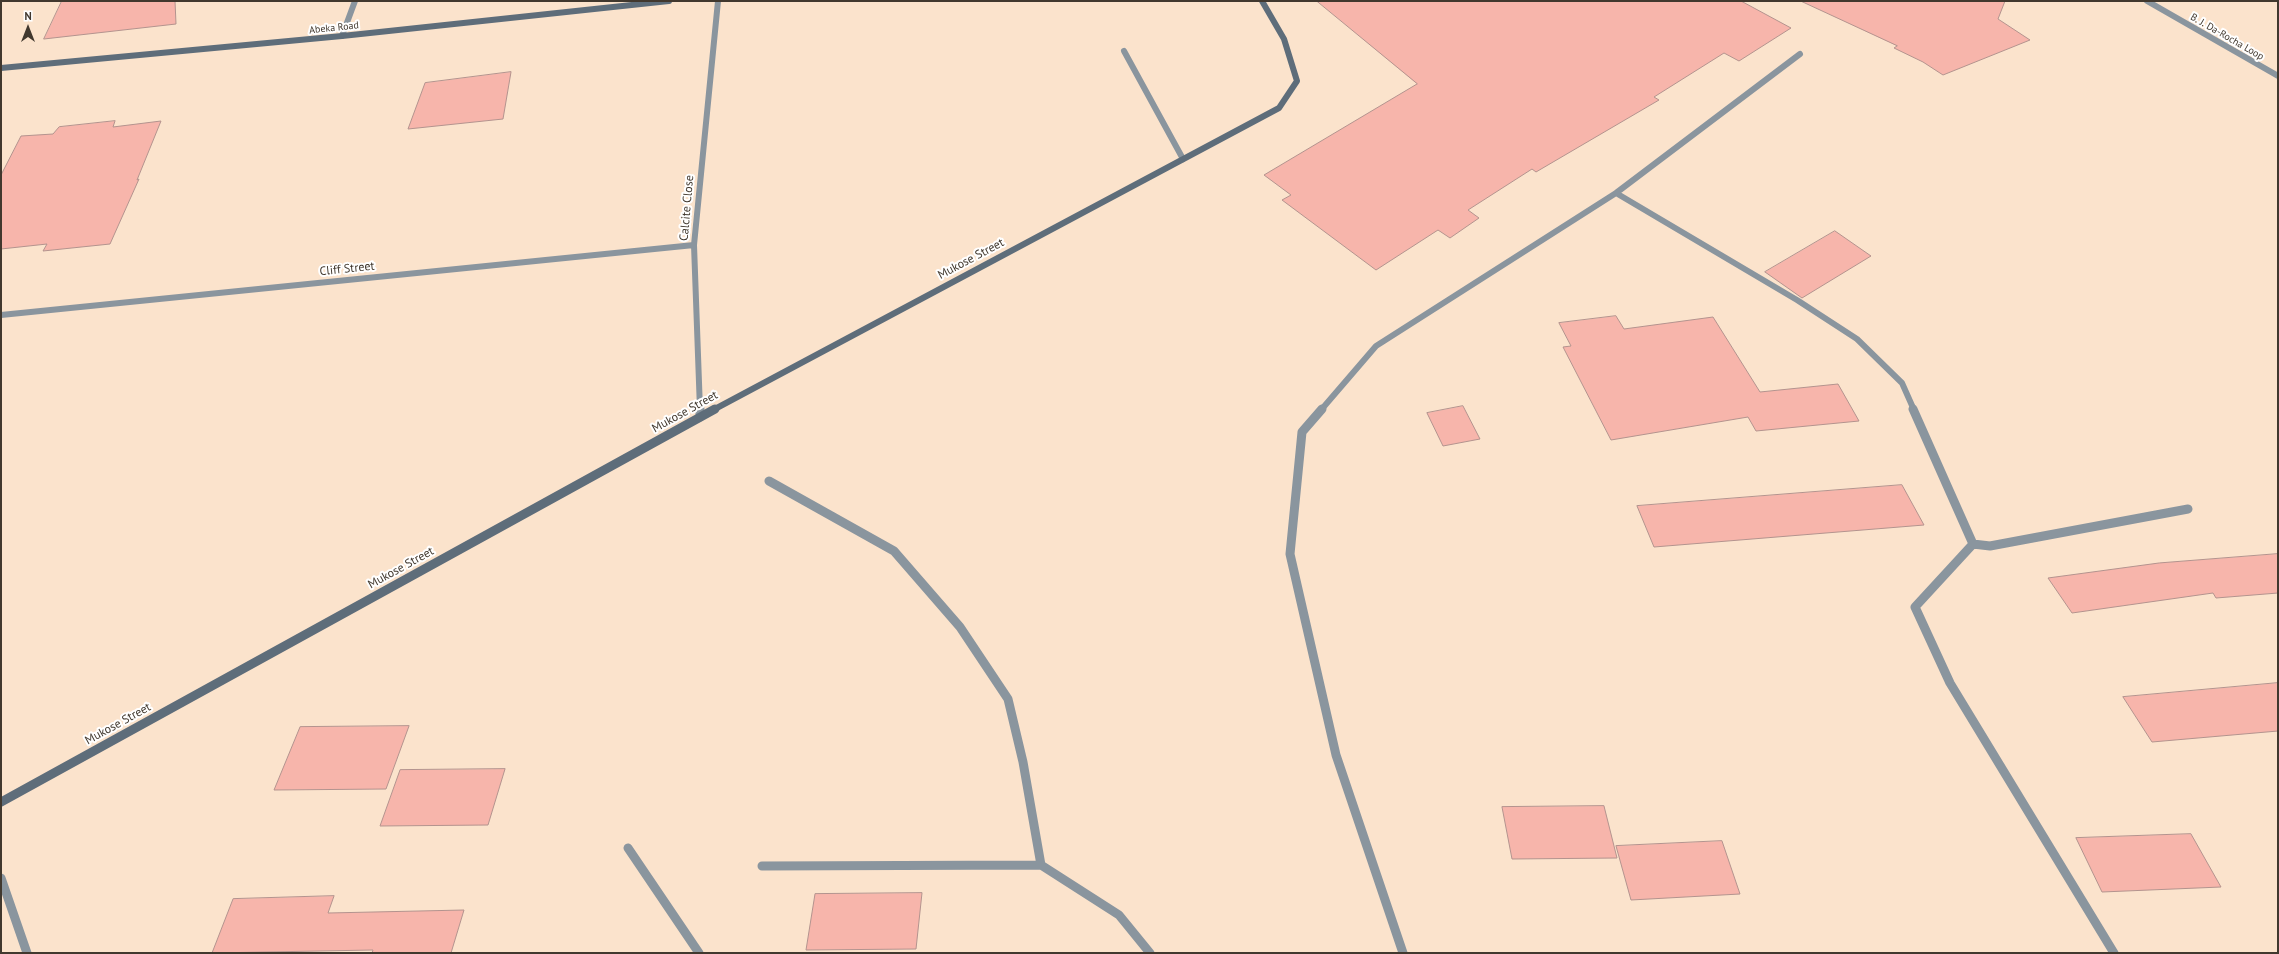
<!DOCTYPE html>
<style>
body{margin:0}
#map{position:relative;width:2279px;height:954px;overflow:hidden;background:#fbe3cc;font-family:"PT Sans",sans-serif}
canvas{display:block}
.frame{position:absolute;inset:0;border:2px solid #41382e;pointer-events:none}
.north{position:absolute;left:8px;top:8px;width:40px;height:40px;-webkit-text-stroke:3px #fff;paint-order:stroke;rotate:0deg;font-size:11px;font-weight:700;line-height:16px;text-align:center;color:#41382e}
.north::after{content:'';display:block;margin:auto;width:14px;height:18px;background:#41382e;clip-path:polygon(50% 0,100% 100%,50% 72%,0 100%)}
</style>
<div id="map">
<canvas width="2279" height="954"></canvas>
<div class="frame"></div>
<div class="north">N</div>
</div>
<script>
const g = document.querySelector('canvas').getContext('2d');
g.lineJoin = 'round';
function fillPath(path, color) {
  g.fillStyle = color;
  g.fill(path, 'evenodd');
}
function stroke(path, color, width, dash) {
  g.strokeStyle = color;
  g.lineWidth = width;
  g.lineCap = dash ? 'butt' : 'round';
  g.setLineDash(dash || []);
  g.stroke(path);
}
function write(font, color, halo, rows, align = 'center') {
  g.font = font + ' "PT Sans",sans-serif';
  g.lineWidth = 4;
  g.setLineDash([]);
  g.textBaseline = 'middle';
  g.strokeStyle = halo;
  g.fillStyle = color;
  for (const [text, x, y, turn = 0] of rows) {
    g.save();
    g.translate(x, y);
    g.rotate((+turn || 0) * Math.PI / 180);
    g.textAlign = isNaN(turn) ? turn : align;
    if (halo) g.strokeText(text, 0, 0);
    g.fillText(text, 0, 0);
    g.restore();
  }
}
const building = new Path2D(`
 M62,1H175L176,24L44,39Z
 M1317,1H1741L1791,28L1739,61L1724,53L1654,97L1659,100L1536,172L1532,169L1468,210L1479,218L1450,238L1438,230L1376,270L1282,200L1291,195L1264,175L1417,84Z
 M1801,1H2005L1998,19L2030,40L1943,75L1923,62L1894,48L1897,46Z
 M511,72L503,119L408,129L425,83Z
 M115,121L113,127L161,121L137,180L139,179L110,244L43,251L47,244L1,249V175L21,136L53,134L59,127Z
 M1835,231L1871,256L1802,298L1765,272Z
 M1616,316L1624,329L1713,317L1760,392L1838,384L1859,421L1756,431L1748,417L1611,440L1563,347L1571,346L1559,323Z
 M1463,406L1480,439L1443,446L1427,413Z
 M1902,485L1924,525L1654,547L1637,506Z
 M2278,554V593L2216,598L2213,593L2072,613L2048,578L2159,563Z
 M2278,683V731L2152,742L2123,697Z
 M409,726L386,789L274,790L300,727Z
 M505,769L488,825L380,826L400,770Z
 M1604,806L1617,858L1512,859L1502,807Z
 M2191,834L2221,887L2102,892L2076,838Z
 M1722,841L1740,894L1631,900L1616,846Z
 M922,893L916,949L806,950L815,894Z
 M334,896L328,913L464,910L451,953H372L373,950L212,953L233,899Z`);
const laneFar1 = new Path2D(`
 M1124,51L1183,159
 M1616,193L1797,300L1857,339L1902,383L1914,410
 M1321,410L1376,346L1616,193L1800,54`);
const lane = new Path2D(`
 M1322,409L1302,432L1290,554L1336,755L1403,953
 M1913,409L1973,544
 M769,481L894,551L960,627L1008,699L1023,762L1041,865
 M628,848L699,953
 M762,866L1041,865L1119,915L1150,953
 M1,878L27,953
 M2114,953L1950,683L1915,607L1973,544L1990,546L2188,509`);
const streetFar1 = new Path2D(`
 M2147,1L2278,76
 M342,36L355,1
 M1,315L694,245
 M700,410L694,245L718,1`);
const street = new Path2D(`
 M700,409V417`);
const secondaryFar1 = new Path2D(`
 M1,68L342,36L669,1
 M713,410L1279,108L1297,81L1284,39L1262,1`);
const secondary = new Path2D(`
 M1,802L715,409`);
const farStreetnames = [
 ["Abeka Road",334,28,-6],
 ["B. J. Da-Rocha Loop",2227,37,30]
];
const streetNames = [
 ["Calcite Close",687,208,-85],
 ["Mukose Street",971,259,-28],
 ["Cliff Street",347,269,-6],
 ["Mukose Street",685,412,-29],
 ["Mukose Street",401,568,-29],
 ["Mukose Street",118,724,-29]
];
fillPath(building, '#f7b5ab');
stroke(building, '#b3938e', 1);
stroke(laneFar1, '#8a959e', 6);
stroke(lane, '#8a959e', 9);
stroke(streetFar1, '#8a959e', 6);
stroke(street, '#8a959e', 9);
stroke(secondaryFar1, '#5e6d7a', 6);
stroke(secondary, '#5e6d7a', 9);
write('10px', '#41382e', '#fff', farStreetnames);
write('12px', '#41382e', '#fff', streetNames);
</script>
